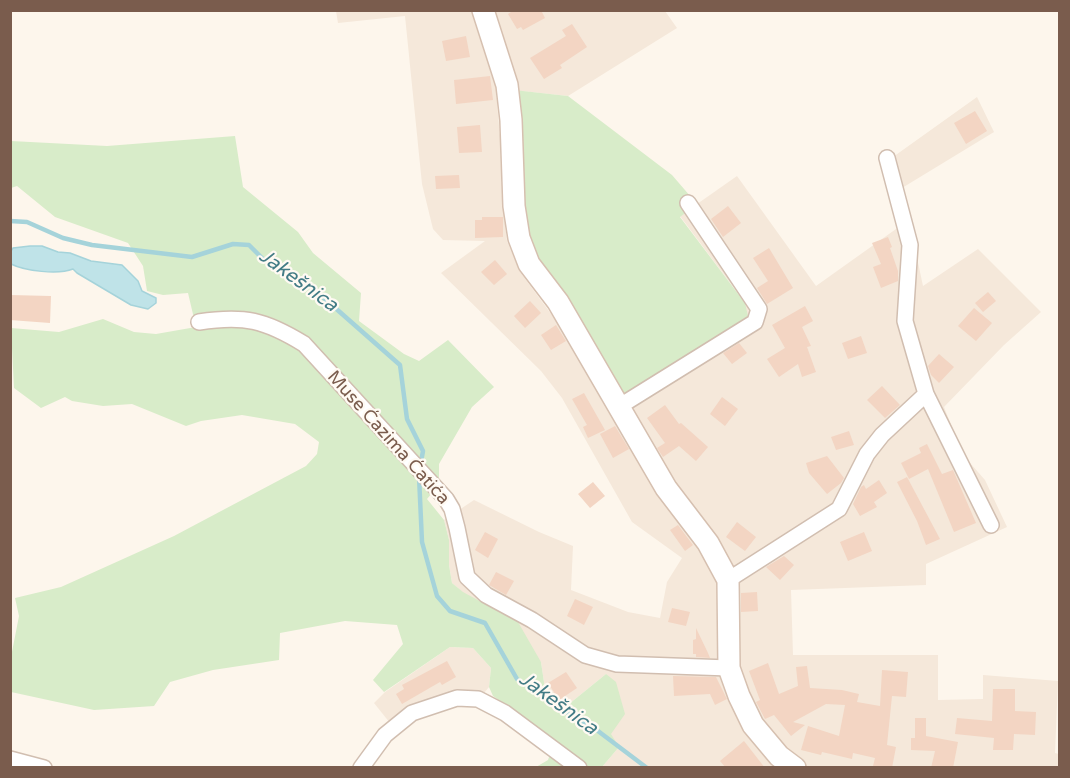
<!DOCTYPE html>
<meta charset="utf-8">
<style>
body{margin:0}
#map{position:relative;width:1070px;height:778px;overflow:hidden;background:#fdf6ec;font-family:"Varela Round",sans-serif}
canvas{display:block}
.frame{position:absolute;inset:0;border:12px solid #7a5c4d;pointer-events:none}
</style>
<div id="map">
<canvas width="1070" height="778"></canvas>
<div class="frame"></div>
</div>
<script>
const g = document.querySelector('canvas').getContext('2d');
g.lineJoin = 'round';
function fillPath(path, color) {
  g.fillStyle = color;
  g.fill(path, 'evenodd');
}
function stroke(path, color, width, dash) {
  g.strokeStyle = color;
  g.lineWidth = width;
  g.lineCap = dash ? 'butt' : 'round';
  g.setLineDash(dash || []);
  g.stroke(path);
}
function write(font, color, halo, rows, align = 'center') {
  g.font = font + ' "Varela Round",sans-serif';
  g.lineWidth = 4.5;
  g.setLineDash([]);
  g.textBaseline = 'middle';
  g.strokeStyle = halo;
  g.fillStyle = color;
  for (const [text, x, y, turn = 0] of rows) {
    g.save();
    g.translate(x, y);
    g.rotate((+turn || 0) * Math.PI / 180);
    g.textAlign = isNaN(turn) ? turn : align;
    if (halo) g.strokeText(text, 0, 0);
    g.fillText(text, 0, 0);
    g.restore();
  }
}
const residential = new Path2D(`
 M562,10L665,11L677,28L568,96L522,91H496L500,137L502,199L507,241L520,272L597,376L613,404L745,303L680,216L737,176L816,286L896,229L910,225L923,286L978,249L1041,312L1004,345L944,407L963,455L985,480L1007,527L926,564V585L791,590L793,655H938V700L983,699V675L1058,681L1055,753L1059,754V767H602L619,747L610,734L606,674L569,704L560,705L545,689L541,662L452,583L449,565V540L444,520L474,500L539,532L573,546L571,590L628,612L660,618L667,582L682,558L632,522L562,398L541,371L441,273L485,241L443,240L433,229L422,184L405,16L338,23L336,11Z
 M977,97L994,132L902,188L898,169L893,157Z
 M450,647L473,648L491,668L489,687L484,693L464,691L390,723L374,703L385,692Z`);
const green = new Path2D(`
 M514,90L568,96L672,175L697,204L680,217L745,303L748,316L625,396L583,324L532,253L519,212Z
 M235,136L243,187L298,232L313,253L361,293L359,321L404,354L419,361L448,340L494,387L472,407L439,464V485L427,499L444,520L449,540V565L452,583L463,592L518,622L541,662L545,689L560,705L569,704L606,674L616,682L625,714L611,734L619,747L602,767H536L548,760L555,740L493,696L489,687L491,668L473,648L450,647L384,692L373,680L403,644L397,625L345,621L280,633L279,660L213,670L170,682L154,706L94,710L11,692V657L19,616L15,598L61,587L174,536L306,466L317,454L319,442L295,424L242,415L201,421L186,426L132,404L103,406L72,401L65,397L41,408L14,388L11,328L59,332L103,319L134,332L156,334L196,327L188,293L163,295L147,291L143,266L128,243L55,217L17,186L11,188V141L107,146Z`);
const water = new Path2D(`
 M30,246H42L58,252L70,253L91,261L122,265L138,281L142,291L156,298V303L148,309L131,305L77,273L73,269C58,275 25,271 11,264V251L13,248Z`);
const stream = new Path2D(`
 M10,221L27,222L63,238L92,245L192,257L233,244L249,245L264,260L283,273L308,284L400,365L407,419L423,451L421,462
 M419,476L422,542L437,596L450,611L485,623L517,679L552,703L598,731L647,768`);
const building = new Path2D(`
 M514,10H541L545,18L523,30L521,27L517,29L508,14Z
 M572,24L587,47L560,65L562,68L544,79L530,58L566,36L562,30Z
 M466,36L470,57L446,61L442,41Z
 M490,76L493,100L456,104L454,80Z
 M975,111L987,131L966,144L954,123Z
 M480,125L482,152L459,153L457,127Z
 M459,175L460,188L436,189L435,176Z
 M728,206L741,223L723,237L711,219Z
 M482,217H503V237L475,238V220H482Z
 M888,237L892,247L890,248L898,271V281L881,288L873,267L881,264L872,243Z
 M769,248L793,288L767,304L757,288L768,281L753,258Z
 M495,260L507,274L494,285L481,272Z
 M988,292L996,301L983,312L975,303Z
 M10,295L51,296L50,323L10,320Z
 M530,301L541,313L525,328L514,316Z
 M805,306L813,321L802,327L811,346L807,347L816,372L802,377L798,364L779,377L767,359L785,348L772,325Z
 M974,308L992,323L976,341L958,326Z
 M556,325L566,341L551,350L541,335Z
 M861,336L867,353L848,359L842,343Z
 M739,343L747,353L732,364L723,353Z
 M939,354L954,367L939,383L931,375L928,366Z
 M882,386L900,405L885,418L867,400Z
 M584,393L605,430L588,438L583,427L587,425L572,399Z
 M722,397L738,409L725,426L710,414Z
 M665,405L679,424L681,423L708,447L696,461L679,446L663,457L657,448L665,443L647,418Z
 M615,426L629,449L613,458L600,434Z
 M849,431L854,445L836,450L831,437Z
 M927,444L942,474L953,470L976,523L954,532L928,469L909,479L901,463L921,453L919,448Z
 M827,456L844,478L841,483L827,494L809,473L806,463Z
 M907,477L940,539L926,545L917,521L897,482Z
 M879,480L887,493L874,502L877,507L860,516L853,504L861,487L864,485L866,489Z
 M593,482L605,496L590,508L578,494Z
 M737,522L756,537L745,551L726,537Z
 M678,525L693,545L685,551L670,530Z
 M485,532L498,539L488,558L475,550Z
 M864,532L872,551L848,561L840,542Z
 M784,556L794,565L780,580L766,567Z
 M496,572L514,581L506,595L489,585Z
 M757,592L758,611L741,612V593Z
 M575,599L593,607L584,625L567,616Z
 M672,608L690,612L686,626L668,622Z
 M696,628L708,653L710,658L696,657V654H693V640L696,639Z
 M447,661L456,677L442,685L440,682L402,704L396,694L404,689L402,685Z
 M768,663L779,694L798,686L796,667L807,666L810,688L842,690L859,694L857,702L880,706L882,670L908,672L906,697L892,696L887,745L896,747L892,768L873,766L875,758L853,753L852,759L822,752L821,755L801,750L808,726L839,736L845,705L826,704L793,722L805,725L791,736L774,715L765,719L756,702L760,700L749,671Z
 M566,672L577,688L559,700L548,683Z
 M673,676L716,677L727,699L715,705L710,694L674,696Z
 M993,689H1015V711L1036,712L1035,735L1014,734L1013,750H993L994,738L955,734L957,718L992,721Z
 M915,718H926V736L958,742L953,768H931L935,751L911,750V738H915Z
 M744,741L765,768H726L720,761Z`);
const street = new Path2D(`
 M887,158L910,245L905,321L926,394L991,525
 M199,322C244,315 265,320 304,344L446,499L452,509L457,528L467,577L486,595L532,620L585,655L617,664L729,668
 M620,406L755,322L759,309L688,203
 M728,580L839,509L867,454L882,435L926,394
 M10,759L44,768
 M361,768L385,735L412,713L457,698L478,699L505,713L579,768`);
const secondary = new Path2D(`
 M483,10L507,85L511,120L514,206L519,238L529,264L558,302L666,488L708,543L728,580L729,668L739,696L753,725L779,756L795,768`);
const streetNames = [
 ["Muse Ćazima Ćatića",388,438,48]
];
const waterNames = [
 ["Jakešnica",298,281,36],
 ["Jakešnica",558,704,36]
];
fillPath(residential, '#f5e8da');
fillPath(green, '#d8ecc9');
fillPath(water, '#bfe3e8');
stroke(water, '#a5d3da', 1.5);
stroke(stream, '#a5d3da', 4.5);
fillPath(building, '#f3d5c3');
stroke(street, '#d1beb0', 18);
stroke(secondary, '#d6c0b0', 24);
stroke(street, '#fff', 15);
stroke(secondary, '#fff', 21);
write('18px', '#7a5c4d', '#fffaf3', streetNames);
write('italic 20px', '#437c86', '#fffaf3', waterNames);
</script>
